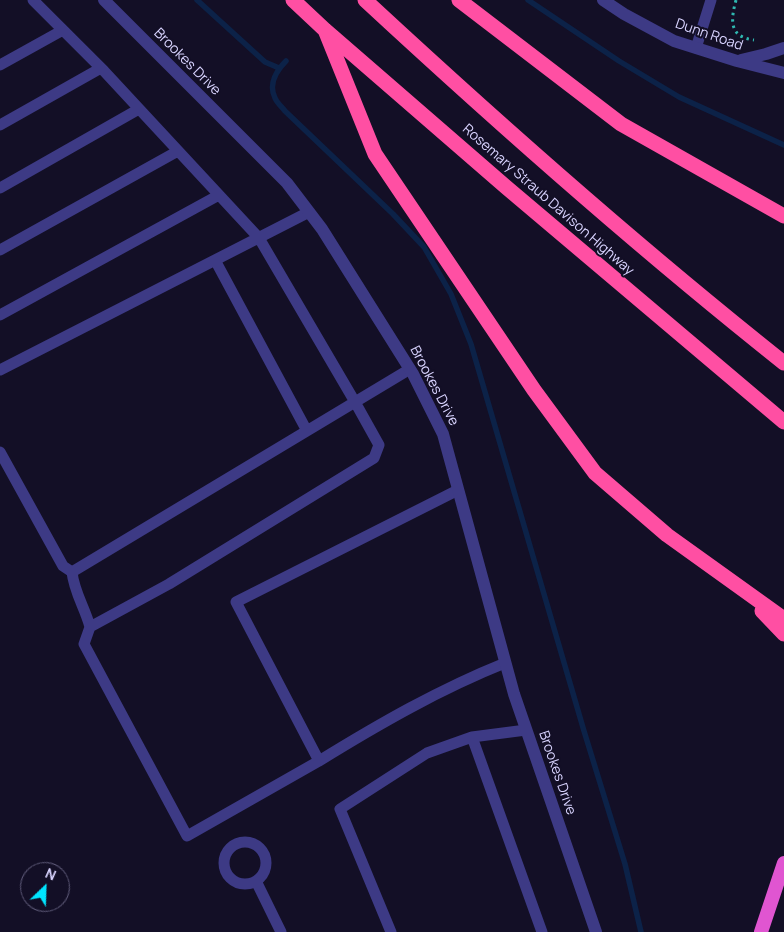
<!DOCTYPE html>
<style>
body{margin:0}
#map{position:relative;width:784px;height:932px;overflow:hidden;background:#130f26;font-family:Manrope,sans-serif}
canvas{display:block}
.north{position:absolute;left:20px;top:862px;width:50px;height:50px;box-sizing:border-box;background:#130f26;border:1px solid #625e7d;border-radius:50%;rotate:24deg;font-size:14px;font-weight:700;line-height:20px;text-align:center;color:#d9d4ff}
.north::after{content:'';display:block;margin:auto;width:18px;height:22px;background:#00e5ff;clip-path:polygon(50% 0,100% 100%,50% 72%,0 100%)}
</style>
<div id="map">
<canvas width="784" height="932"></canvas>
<div class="north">N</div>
</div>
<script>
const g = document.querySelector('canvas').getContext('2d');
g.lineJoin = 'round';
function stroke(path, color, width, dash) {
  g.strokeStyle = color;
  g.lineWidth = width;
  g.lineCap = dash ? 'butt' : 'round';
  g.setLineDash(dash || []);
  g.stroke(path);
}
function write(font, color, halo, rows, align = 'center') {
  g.font = font + ' Manrope,sans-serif';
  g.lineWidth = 4;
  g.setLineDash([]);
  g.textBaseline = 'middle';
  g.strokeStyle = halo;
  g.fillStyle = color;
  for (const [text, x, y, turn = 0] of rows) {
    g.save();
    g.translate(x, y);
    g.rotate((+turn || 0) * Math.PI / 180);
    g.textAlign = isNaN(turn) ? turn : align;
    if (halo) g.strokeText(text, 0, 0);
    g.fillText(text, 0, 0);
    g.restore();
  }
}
const stream = new Path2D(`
 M197,0L265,62L279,68
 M528,0L619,61L679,97L784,145
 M286,61C277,70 268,84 275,98C277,103 282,107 285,111L393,214L424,247L451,294L471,344L584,731L625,864L641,932`);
const path = new Path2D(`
 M736,0C731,19 728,37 754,40`);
const service = new Path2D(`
 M33,0L104,71L259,238L355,402L379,445L374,458L169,584L90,627C85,608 74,592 72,572
 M696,48L711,0
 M0,65L63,30
 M0,125L101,68
 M0,188L139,109
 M0,250L178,151
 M215,260L307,431
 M0,315L219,195
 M0,370L309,212
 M0,452L63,566L72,572L410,369
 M458,490L236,602L319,761C379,724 440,689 505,663
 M90,627L84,644L187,836L319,761
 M472,737L542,932
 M224 863a21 21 0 1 1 42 0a21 21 0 1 1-42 0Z
 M256,881L281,932
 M391,932L340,809L427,753L472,737L526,730`);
const minor = new Path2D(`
 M104,0L287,183L322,229L413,374L443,434L514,694L596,932`);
const tertiary = new Path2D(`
 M603,0L624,14L674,41L737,61L784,73
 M741,60L766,54L784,48`);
const trunk = new Path2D(`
 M761,932L784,863`);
const motorway = new Path2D(`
 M293,0L325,30L506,187L784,422
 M365,0C501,126 639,248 784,363
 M459,0L621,124L784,216
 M325,30L375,154L534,390L595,473L667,535L784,619
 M762,611L784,634`);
const streetNames = [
 ["Dunn Road",709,35,19],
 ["Brookes Drive",187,62,45],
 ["Rosemary Straub Davison Highway",548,200,41],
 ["Brookes Drive",434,386,62],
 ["Brookes Drive",557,773,71]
];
stroke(stream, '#0c2248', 5.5);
stroke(path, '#2fb8b0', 3, [2.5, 4]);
stroke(service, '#3d3a85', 11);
stroke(minor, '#3d3a85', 12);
stroke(tertiary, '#3d3a85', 12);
stroke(trunk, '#e055d1', 14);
stroke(motorway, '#ff4fa3', 15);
write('14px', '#d9d4ff', '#130f26', streetNames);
</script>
